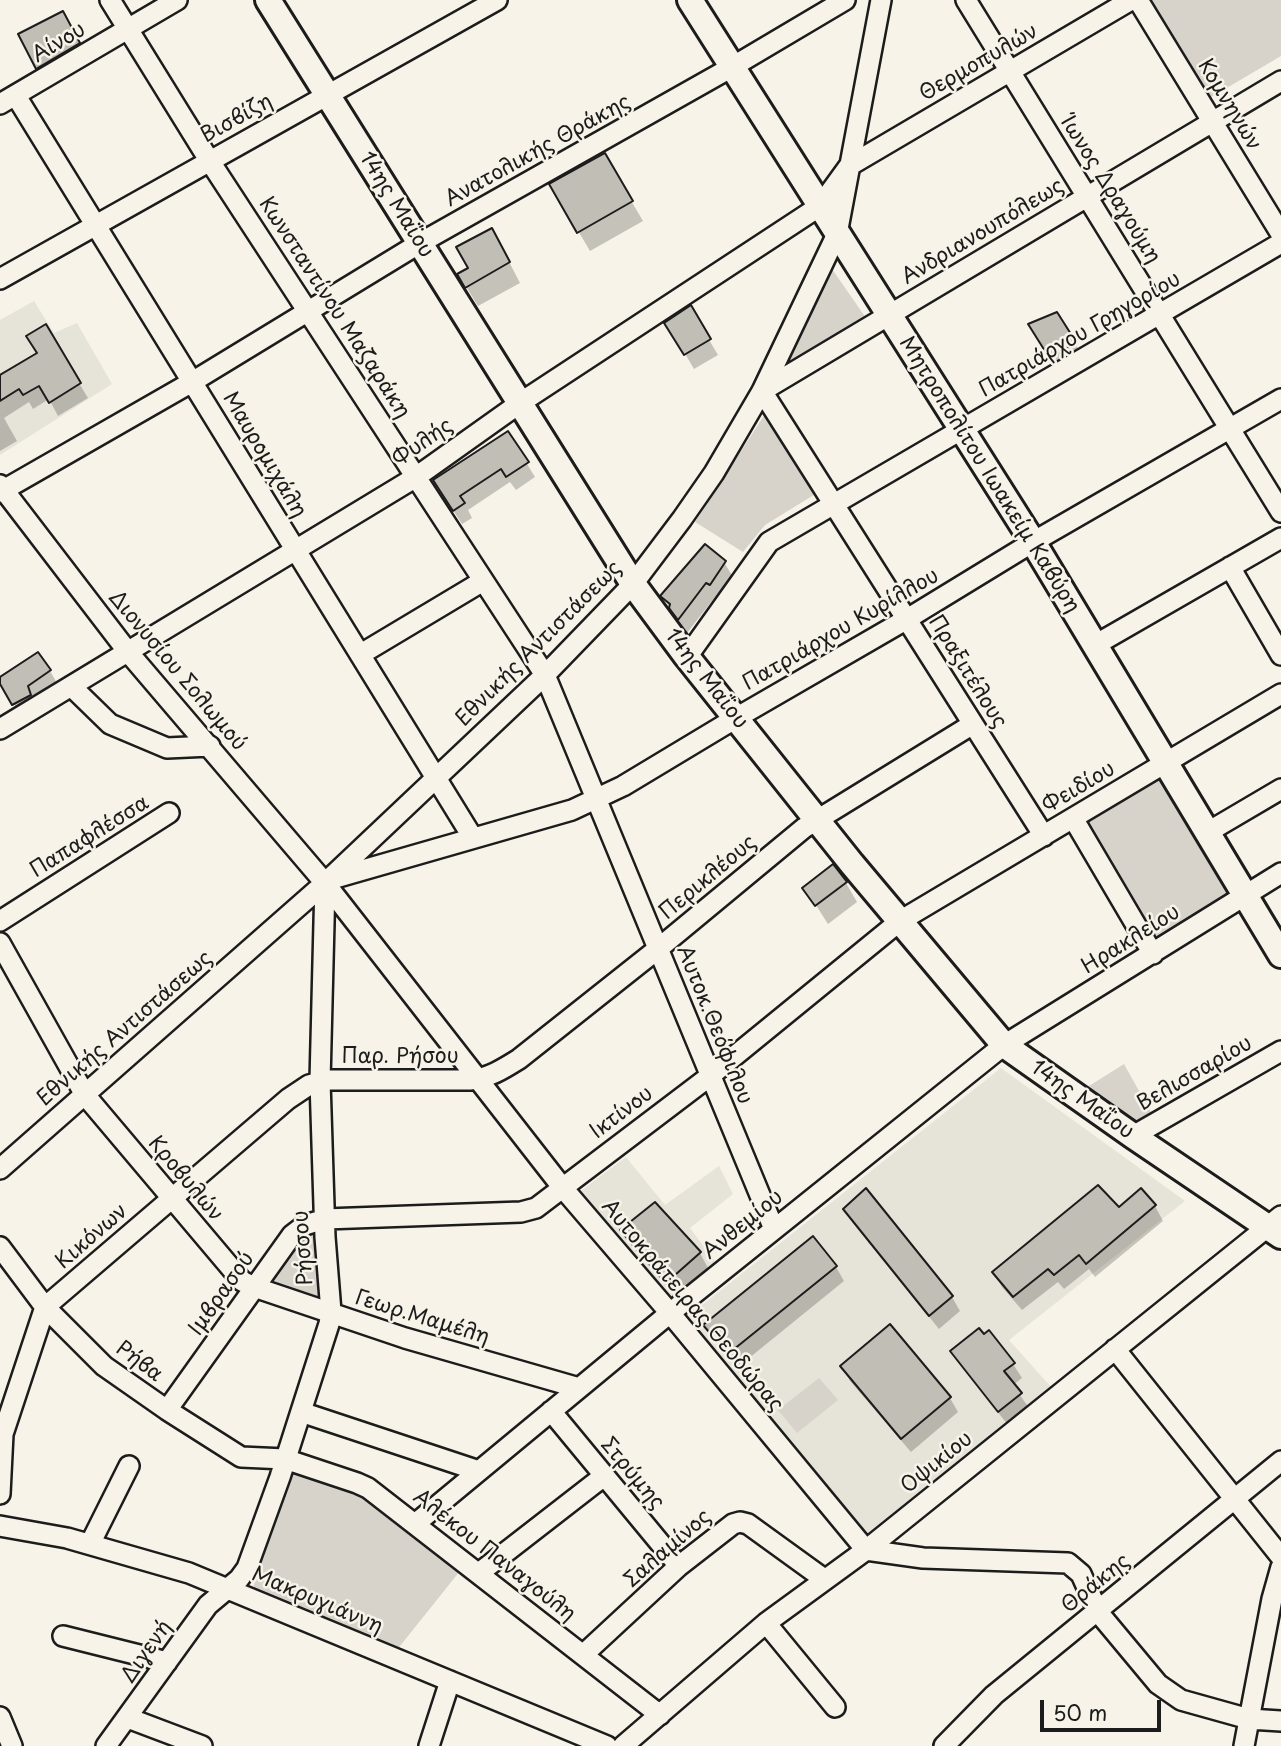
<!DOCTYPE html>
<meta charset="utf-8">
<style>
body{margin:0}
#map{position:relative;width:1281px;height:1746px;overflow:hidden;background:#f7f3e8;font-family:"Playpen Sans",sans-serif}
canvas{display:block}
.scale{position:absolute;left:1040px;top:1700px;width:121px;height:32px;box-sizing:border-box;border:4px solid #1c1c1c;border-top:0;padding-left:9px;font-size:21px;line-height:24px;white-space:nowrap;color:#1c1c1c;-webkit-text-stroke:5px #f7f3e8;paint-order:stroke}
</style>
<div id="map">
<canvas width="1281" height="1746"></canvas>
<div class="scale">50 m</div>
</div>
<script>
const g = document.querySelector('canvas').getContext('2d');
g.lineJoin = 'round';
function fillPath(path, color) {
  g.fillStyle = color;
  g.fill(path, 'evenodd');
}
function stroke(path, color, width, dash) {
  g.strokeStyle = color;
  g.lineWidth = width;
  g.lineCap = dash ? 'butt' : 'round';
  g.setLineDash(dash || []);
  g.stroke(path);
}
function write(font, color, halo, rows, align = 'center') {
  g.font = font + ' "Playpen Sans",sans-serif';
  g.lineWidth = 5;
  g.setLineDash([]);
  g.textBaseline = 'middle';
  g.strokeStyle = halo;
  g.fillStyle = color;
  for (const [text, x, y, turn = 0] of rows) {
    g.save();
    g.translate(x, y);
    g.rotate((+turn || 0) * Math.PI / 180);
    g.textAlign = isNaN(turn) ? turn : align;
    if (halo) g.strokeText(text, 0, 0);
    g.fillText(text, 0, 0);
    g.restore();
  }
}
const built = new Path2D(`
 M34,301L54,333L77,323L112,384L0,455V320Z
 M1001,1068L1185,1201L1009,1340L1052,1388L864,1537L687,1317Z
 M626,1157L665,1205L719,1166L733,1194L690,1228L717,1264L669,1302L578,1193Z`);
const green = new Path2D(`
 M1150,0H1281V56L1208,99Z
 M832,269L866,318L777,374Z
 M765,414L817,493L765,525L743,552L695,522Z
 M1158,774L1233,896L1156,945L1084,819Z
 M1124,1064L1152,1114L1131,1128L1081,1091Z
 M315,1234L320,1300L275,1287L271,1279L305,1237Z
 M819,1378L838,1400L797,1433L778,1410Z
 M290,1469L362,1497L380,1507L460,1571L396,1651L253,1588Z`);
const shadow = new Path2D(`
 M71,27L87,58L46,82L38,68Z
 M604,155L643,221L590,251L551,185Z
 M503,250L520,283L478,306L459,275Z
 M690,308L718,355L694,369L667,323Z
 M45,327L88,398L58,416L49,399L33,409L29,402L4,418L17,441L0,451V377L39,354Z
 M1038,339L1075,343L1083,357L1059,372Z
 M508,433L535,477L516,490L510,482L468,510L472,518L462,524L443,495Z
 M724,562L733,577L719,598L715,597L687,633L662,596Z
 M50,671L58,685L22,719L0,679Z
 M846,883L857,902L828,924L805,888Z
 M866,1190L952,1297L960,1311L939,1329L854,1224L845,1209Z
 M1141,1191L1155,1206L1163,1221L1095,1277L1089,1269L1064,1289L1058,1282L1022,1310L1002,1287L994,1272L1119,1209Z
 M655,1204L700,1253L708,1268L675,1296L631,1245L622,1230Z
 M836,1267L844,1281L738,1367L714,1339L705,1325Z
 M984,1336L1013,1364L1022,1378L1013,1385L1029,1408L1008,1425L961,1366L953,1351Z
 M842,1366L950,1398L958,1412L911,1452L850,1381Z`);
const building = new Path2D(`
 M63,11L80,43L36,69L18,34Z
 M605,153L633,201L577,233L549,184Z
 M492,228L510,262L465,288L457,274L468,268L456,247Z
 M691,305L711,339L684,355L664,323Z
 M1057,312L1076,342L1050,359L1028,324Z
 M46,324L81,383L49,403L39,386L23,395L19,389L0,401V375L37,353L26,336Z
 M508,431L529,462L506,477L501,469L460,496L465,503L453,511L433,480Z
 M705,544L726,561L710,585L706,583L678,620L669,608L670,604L660,596Z
 M38,652L51,670L28,686L31,695L12,705L0,684V677Z
 M833,864L847,882L815,906L802,888Z
 M1098,1185L1119,1207L1141,1188L1156,1205L1086,1264L1079,1255L1054,1275L1048,1269L1013,1297L992,1272Z
 M866,1188L953,1296L929,1316L843,1209Z
 M655,1202L701,1252L666,1283L620,1230Z
 M813,1236L837,1266L728,1354L703,1325Z
 M890,1324L951,1397L901,1439L840,1366Z
 M979,1328L984,1334L989,1330L1015,1363L1004,1371L1022,1393L998,1412L950,1351Z`);
const minor = new Path2D(`
 M110,0L209,160L545,675L774,1229
 M966,0L1281,512
 M1138,0L1281,234
 M16,96L473,838
 M0,104L177,0
 M0,279L497,0
 M0,485L128,652L325,883L562,1187L670,1313L866,1550L923,1558L1068,1563L1081,1574L1098,1612L1158,1684L1181,1700L1249,1719L1281,1721
 M0,492L192,382L420,243L732,67L845,0
 M1230,567L1281,655
 M1095,645L1281,538
 M361,654L483,581
 M687,657L769,542L1281,243
 M71,686L110,724L167,748L210,746
 M0,729L416,477L520,403L820,206L849,166L1131,0
 M1073,818L1153,954
 M1208,832L1281,789
 M1044,836L762,391L1281,81
 M335,878L572,810L623,786L736,718L907,619L1033,542L1281,399
 M0,921L169,813
 M0,943L85,1095L242,1281L254,1287L405,1338L579,1388
 M1133,1136L1281,1051
 M0,1169L325,883L545,675L633,584L682,519L714,473L762,391L837,234L881,0
 M0,1247L45,1307L104,1366L167,1410L241,1457L285,1459L357,1483L368,1488L660,1715
 M1115,1349L1281,1557
 M167,1410L292,1235L305,1225L325,1219L521,1212L536,1208L710,1076L900,921L1281,694
 M551,1411L679,1566
 M301,1412L479,1471
 M0,1494L3,1434L45,1307L288,1099L309,1085L327,1080H470C489,1078 503,1069 519,1059L659,948L804,828L973,724
 M415,1524L670,1313L1004,1045L1281,873
 M0,1526L67,1538L189,1573L607,1746
 M90,1544L129,1466
 M479,1573L604,1476
 M766,1623L835,1707
 M63,1636L167,1662
 M584,1654L679,1566L733,1524L740,1522L748,1524L824,1579
 M0,1717L12,1746
 M128,1718L202,1746
 M106,1746L208,1605L239,1579L247,1568L280,1477L329,1324L331,1312L325,1237L320,1081L325,883
 M429,1746L450,1681
 M623,1746L766,1623L866,1550L1281,1216
 M944,1746L994,1695L1281,1461
 M1244,1746L1272,1599L1281,1567`);
const major = new Path2D(`
 M268,0L633,584L687,657L852,864L1004,1045L1133,1136L1281,1236
 M690,0L1033,542L1281,955`);
const streetNames = [
 ["Αίνου",59,43,-31],
 ["Θερμοπυλών",979,63,-30],
 ["Κομνηνών",1229,105,59],
 ["Βισβίζη",237,119,-29],
 ["Ανατολικής Θράκης",538,151,-29],
 ["Ίωνος Δραγούμη",1110,190,58],
 ["14ης Μαΐου",396,205,58],
 ["Ανδριανουπόλεως",983,232,-31],
 ["Κωνσταντίνου Μαζαράκη",334,308,57],
 ["Πατριάρχου Γρηγορίου",1080,335,-30],
 ["Φυλής",423,443,-35],
 ["Μαυρομιχάλη",264,455,59],
 ["Μητροπολίτου Ιωακείμ Καβύρη",989,475,58],
 ["Πατριάρχου Κυρίλλου",841,630,-30],
 ["Εθνικής Αντιστάσεως",539,644,-45],
 ["Διονυσίου Σολωμού",177,671,50],
 ["Πραξιτέλους",967,672,58],
 ["14ης Μαΐου",706,679,52],
 ["Φειδίου",1079,788,-31],
 ["Παπαφλέσσα",90,837,-32],
 ["Περικλέους",708,878,-40],
 ["Ηρακλείου",1131,940,-32],
 ["Αυτοκ.Θεόφιλου",714,1025,68],
 ["Εθνικής Αντιστάσεως",125,1029,-41],
 ["Παρ. Ρήσου",400,1057],
 ["Βελισσαρίου",1195,1074,-30],
 ["14ης Μαΐου",1082,1100,35],
 ["Ικτίνου",622,1113,-37],
 ["Κροβυλών",185,1179,50],
 ["Ανθεμίου",743,1225,-39],
 ["Κικόνων",92,1237,-41],
 ["Ρήσσου",304,1248,-94],
 ["Ιμβρασού",222,1294,-55],
 ["Αυτοκράτειρας Θεοδώρας",692,1306,50],
 ["Γεωρ.Μαμέλη",422,1318,17],
 ["Ρήβα",139,1362,37],
 ["Οψικίου",937,1463,-39],
 ["Στρύμης",632,1474,50],
 ["Σαλαμίνος",668,1549,-41],
 ["Αλέκου Παναγούλη",494,1556,38],
 ["Θράκης",1096,1584,-39],
 ["Μακρυγιάννη",317,1601,23],
 ["Διγενή",147,1652,-55]
];
fillPath(built, '#e6e3d9');
fillPath(green, '#d7d3cb');
fillPath(shadow, '#0003');
fillPath(building, '#c0beb5');
stroke(building, '#1c1c1c', 2);
stroke(minor, '#1c1c1c', 24);
stroke(major, '#1c1c1c', 30);
stroke(minor, '#f7f3e8', 19);
stroke(major, '#f7f3e8', 24);
write('21px', '#1c1c1c', '#f7f3e8', streetNames);
</script>
